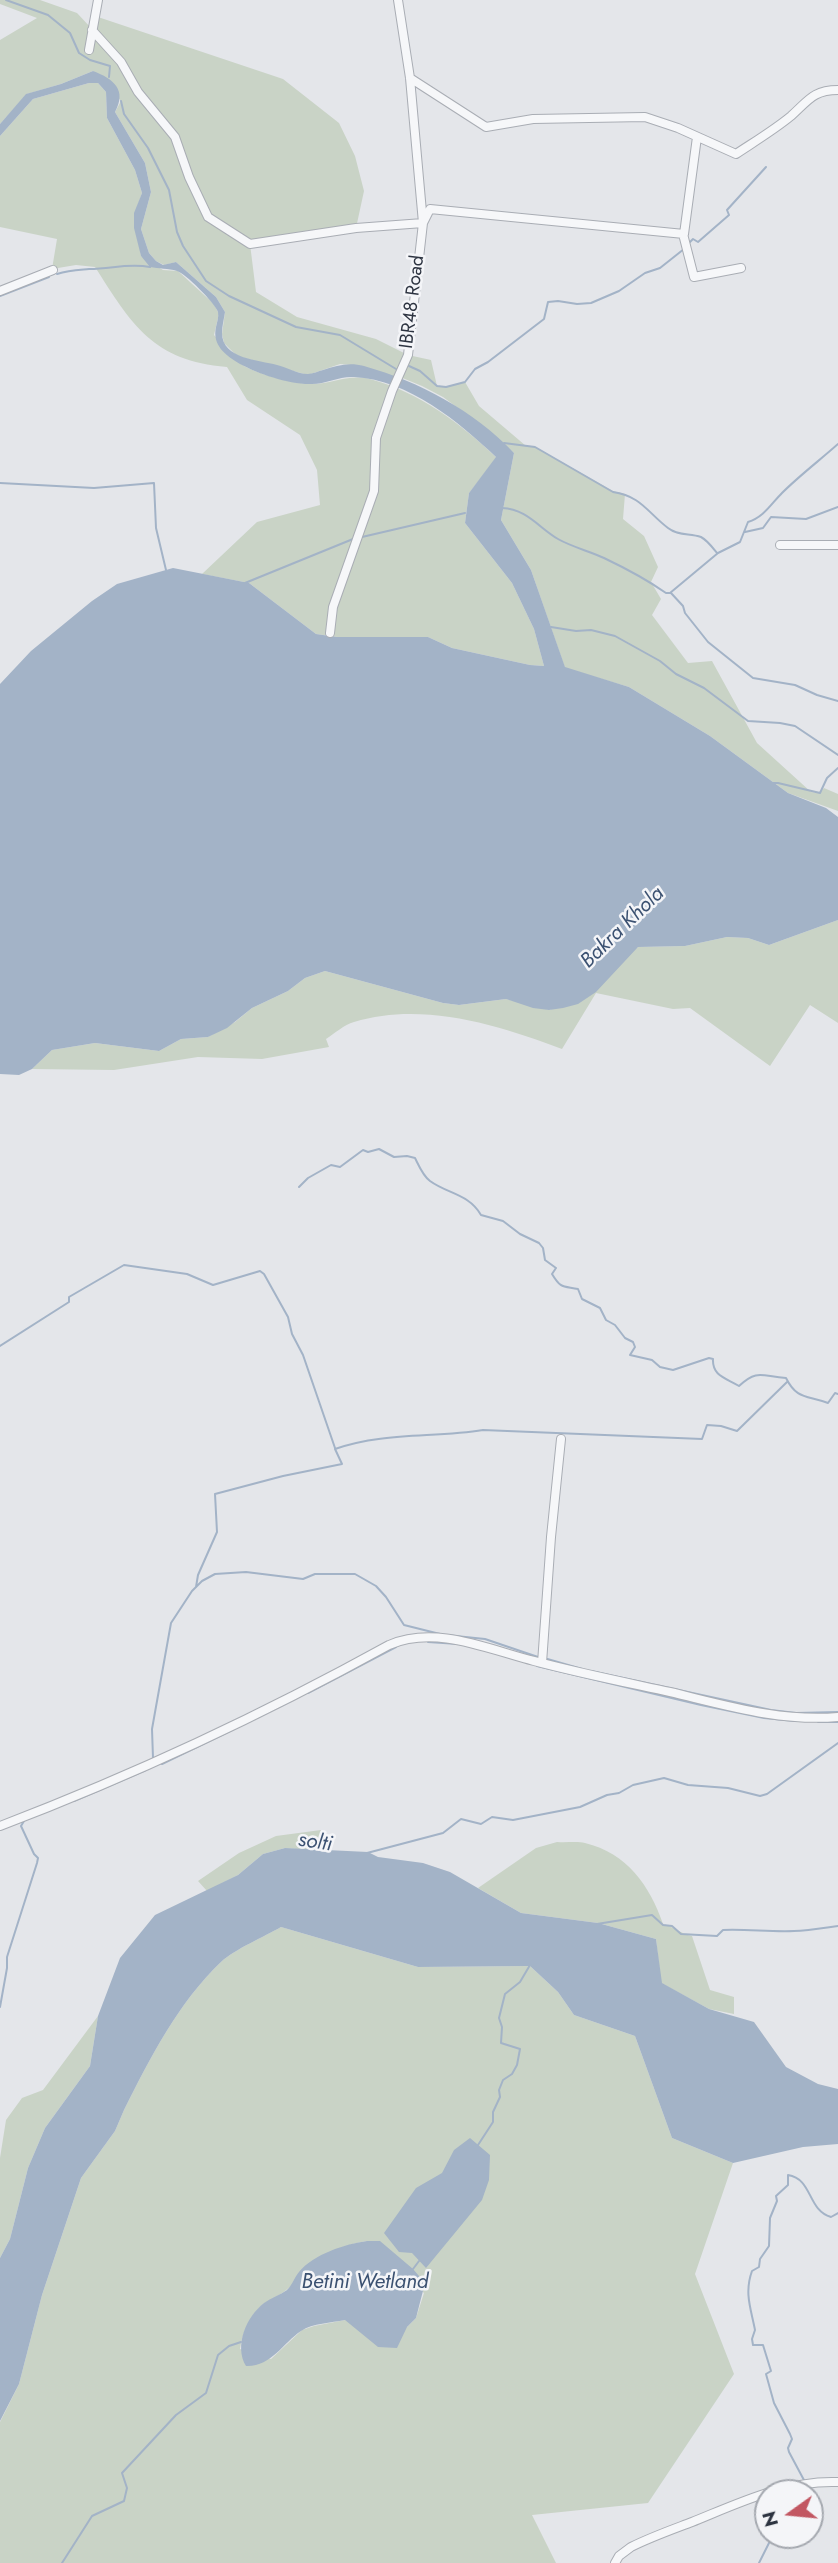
<!DOCTYPE html>
<style>
body{margin:0}
#map{position:relative;width:838px;height:2563px;overflow:hidden;background:#e4e6ea;font-family:Jost,sans-serif}
canvas{display:block}
.north{position:absolute;left:754px;top:2479px;width:70px;height:70px;box-sizing:border-box;background:#f4f5f8;border:2px solid #a4a8af;border-radius:50%;rotate:255deg;font-size:19px;font-weight:700;line-height:28px;text-align:center;color:#2d3441}
.north::after{content:'';display:block;margin:auto;width:24px;height:32px;background:#c25762;clip-path:polygon(50% 0,100% 100%,50% 72%,0 100%)}
</style>
<div id="map">
<canvas width="838" height="2563"></canvas>
<div class="north">N</div>
</div>
<script>
const g = document.querySelector('canvas').getContext('2d');
g.lineJoin = 'round';
function fillPath(path, color) {
  g.fillStyle = color;
  g.fill(path, 'evenodd');
}
function stroke(path, color, width, dash) {
  g.strokeStyle = color;
  g.lineWidth = width;
  g.lineCap = dash ? 'butt' : 'round';
  g.setLineDash(dash || []);
  g.stroke(path);
}
function write(font, color, halo, rows, align = 'center') {
  g.font = font + ' Jost,sans-serif';
  g.lineWidth = 5;
  g.setLineDash([]);
  g.textBaseline = 'middle';
  g.strokeStyle = halo;
  g.fillStyle = color;
  for (const [text, x, y, turn = 0] of rows) {
    g.save();
    g.translate(x, y);
    g.rotate((+turn || 0) * Math.PI / 180);
    g.textAlign = isNaN(turn) ? turn : align;
    if (halo) g.strokeText(text, 0, 0);
    g.fillText(text, 0, 0);
    g.restore();
  }
}
const green = new Path2D(`
 M0,0H40L77,13L92,29L95,16L283,79L339,123L355,156L364,191L356,228L250,244L256,292L297,317L376,339L408,355L431,360L437,386L446,387L465,382L479,406L526,446L535,447L613,491L625,494L623,519L644,536L658,567L651,582L661,599L652,615L688,663L712,661L757,743L811,792L820,793L824,788L838,794V811L788,793L710,736L629,687L565,668L531,570L501,520L514,453L482,426L443,397L422,386L400,377H391L362,366L340,364L308,375L237,356L224,343L222,334L225,312L216,297L176,262L164,265L156,261L149,253L141,229L151,192L145,163L115,112L121,101L93,71L61,84L27,94L0,124V40L37,18L0,4Z
 M89,83H98L106,92L107,118L135,170L142,193L135,213L141,256L163,270L178,271L214,304L219,314L214,335C223,344 233,359 244,366C259,374 294,384 312,384C332,384 348,374 370,379C419,392 460,423 497,458L469,493L465,523L512,583L534,629L544,666L530,665L452,648L428,637H337L316,634L249,583L202,574L257,522L320,505L317,470L300,435L247,400L227,367C153,361 132,325 95,267L76,265L52,269L57,239L0,227V136L33,99Z
 M838,920V1023L810,1005L770,1066L690,1008L673,1009L596,993L562,1049C499,1025 422,1001 354,1022C344,1025 335,1033 326,1039L329,1047L262,1059L198,1057L114,1070L32,1069L52,1050L95,1043L159,1051L181,1039L208,1037L235,1022L252,1008L288,991L305,978L325,971L443,1003L459,1005L506,999L550,1010L638,947L685,946L727,937L748,938L769,945Z
 M321,1830L322,1851L285,1848L263,1854L238,1875L207,1891L198,1881L239,1853L276,1836Z
 M557,1842C566,1843 577,1841 585,1843C627,1853 650,1886 663,1924C674,1927 681,1934 692,1936L710,1990L734,1997V2014L709,2009L661,1983L656,1939L598,1923L521,1913L478,1888L536,1848Z
 M281,1927L418,1967L530,1966L558,1992L574,2015L635,2036L672,2138L733,2163L695,2274L734,2374L648,2503L532,2515L556,2563H0V2422L19,2384L42,2295L81,2178L115,2131L124,2110C150,2058 178,2003 221,1962C235,1949 264,1937 281,1927ZM367,2241L424,2293L416,2318L407,2327L345,2320L314,2326L302,2330L271,2359L240,2349C242,2334 248,2321 258,2309C265,2301 276,2298 285,2291C314,2269 329,2246 367,2241Z
 M98,2016L90,2066L45,2128L28,2168L10,2239L0,2258V2158L6,2120L22,2098L43,2090Z`);
const water = new Path2D(`
 M93,71C114,79 127,90 115,112L145,163L151,192L141,229L149,253L156,261L163,265L176,262L216,297L225,312C224,319 222,326 222,333C222,359 259,360 277,365C286,367 298,374 308,374C312,374 319,371 323,370C337,365 350,362 364,366C420,382 473,410 514,453L501,520L531,570L565,667L629,687L710,736L788,793L826,808L838,817V920L769,945L748,938L727,937L685,946L638,947L596,992L578,1004L563,1008L549,1010L533,1008L506,999L459,1005L443,1003L325,971L305,978L288,991L252,1008L227,1028L208,1037L181,1039L159,1051L95,1043L52,1050L32,1069L19,1075L0,1074V684L31,651L92,601L117,584L173,568L249,583L316,634L337,637H428L452,648L530,665L544,666L534,629L512,583L465,523L469,493L496,457C459,422 409,380 354,377C340,376 326,384 312,384C290,385 259,374 240,364C225,355 212,345 216,327C217,322 219,317 218,312C215,303 185,273 177,271C168,268 159,269 150,267L141,256L134,228V213L142,193L135,170L107,118L106,92L98,83H89L33,99L0,136V124L26,94L61,84Z
 M285,1848L368,1852L378,1857L423,1863L450,1872L521,1913L598,1923L656,1939L662,1983L709,2009L754,2022L786,2067L818,2084L838,2089V2144L803,2147L733,2163L672,2138L635,2036L574,2015L558,1992L530,1966L418,1967L281,1927C264,1937 235,1949 221,1962C178,2003 150,2058 124,2110L115,2131L81,2178L42,2295L19,2384L0,2421V2258L10,2239L28,2168L45,2128L90,2066L98,2016L120,1958L155,1915L238,1875L263,1854Z
 M470,2138L490,2155L489,2180L482,2200L426,2268L412,2253L399,2252L384,2233L416,2188L442,2173L454,2150Z
 M367,2241H380L413,2269L425,2283L416,2318L407,2327L397,2348L378,2347L345,2320C331,2323 313,2323 301,2331C283,2343 271,2367 246,2366C234,2346 246,2317 264,2303C271,2298 280,2295 287,2290C293,2284 294,2278 299,2272C314,2254 345,2244 367,2241Z`);
const stream = new Path2D(`
 M6,0L48,15L70,33L79,53L90,60L110,66L109,77
 M121,101L124,114L148,148L169,190L177,232L183,246L206,281L229,296L296,327L340,335L396,369
 M690,242L693,239L698,242L729,215L727,210L766,167
 M57,274C69,270 77,270 89,269C112,269 127,263 150,267
 M0,296L49,277
 M409,366L420,371L437,386L446,387L465,382L475,369L488,362L544,319L548,302L558,301L577,304L591,303L619,291L645,273L660,268L684,249
 M504,443L535,447L613,492C641,496 648,513 668,528C678,536 690,533 701,537C707,540 713,548 717,553
 M0,483L94,488L154,483L156,528L166,570
 M502,508C527,509 539,528 558,539C572,547 589,551 604,558C625,568 646,579 666,593H670L718,553L740,542L748,522C764,517 771,504 782,493C799,476 820,460 838,444
 M745,532L763,528L771,517L806,519L838,507
 M362,537L465,513
 M245,583L353,539
 M671,593L683,606L685,613L708,642L753,678L795,685L817,695L838,701
 M551,627L576,631L591,630L615,636L660,661L676,674L704,688L748,721L780,723L795,726L838,755
 M772,783H778L820,793L827,778L838,768
 M299,1187L308,1178L331,1165L340,1167L363,1150L368,1152L379,1149L394,1157L407,1156L415,1158C419,1166 423,1176 430,1181C448,1194 469,1194 481,1215L503,1221L520,1234L539,1243L543,1248L545,1260L556,1268L552,1274C561,1289 563,1286 578,1289L582,1299L600,1308L606,1320L615,1325L625,1338L633,1342L635,1347L630,1355L652,1360L660,1367L673,1370L709,1358L713,1359C712,1376 726,1378 739,1386C758,1368 763,1377 786,1378C797,1400 807,1395 828,1403L835,1393L838,1394
 M0,1346L69,1302V1297L124,1265L187,1274L213,1285L260,1271L264,1274L288,1317L292,1334L303,1355L335,1448
 M196,1587L198,1575L217,1532L215,1494L283,1476L342,1464L335,1449C383,1432 434,1438 483,1430L702,1439L707,1425L721,1426L737,1431L787,1382
 M446,1635L485,1639L538,1657
 M428,1642L458,1644
 M544,1658L582,1669
 M537,1666L701,1705L764,1718L795,1721
 M591,1671L771,1710L796,1713L838,1712
 M308,1693L396,1647
 M818,1722H838
 M153,1758L152,1729L171,1623L192,1591L202,1581L215,1574L246,1572L303,1579L315,1574H355L376,1586L386,1597L404,1625L440,1634
 M162,1764L234,1729
 M74,1801L146,1770
 M367,1853L443,1833L461,1819L481,1824L492,1817L513,1820L580,1807L607,1795L619,1793L633,1785L664,1778L688,1785L728,1788L760,1796L767,1794L838,1743
 M597,1924L652,1915L663,1925L672,1926L681,1934L717,1936L723,1930C747,1929 770,1932 794,1931C808,1931 824,1928 838,1926
 M0,2007L7,1968V1957L37,1863L38,1858L34,1854L21,1826L24,1821
 M478,2145L493,2122V2112L500,2097L499,2090L503,2080L512,2074L517,2065L520,2049L501,2043L502,2027L499,2018L505,1994L520,1982L530,1965
 M413,2269L419,2261
 M805,2482L789,2452L788,2448L792,2439L790,2434L774,2403L766,2374L771,2371L763,2345H753L752,2339L755,2330C751,2309 744,2293 752,2271L759,2267L760,2259L769,2246L770,2218L777,2201L776,2196L788,2185V2175C813,2179 807,2210 831,2217L838,2213
 M62,2563L92,2516L124,2501L127,2488L122,2473L176,2415L206,2393L218,2355L229,2346L241,2342
 M759,2563L773,2535`);
const street = new Path2D(`
 M92,30L121,62L138,92L175,137L189,177L208,217L250,244L356,228L423,223L430,209L684,234L697,137
 M89,50L98,0
 M410,78L486,127L533,119L645,117L678,128L736,154C754,142 774,130 791,116C808,101 813,90 838,90
 M683,234L694,277L741,268
 M0,291L53,270
 M780,545H838
 M330,633L333,607L374,491L376,438L392,391L408,355L423,223L410,78L398,0
 M542,1663L551,1537L561,1439
 M0,1826C134,1775 264,1714 389,1645C436,1625 487,1649 534,1661C579,1673 624,1682 670,1692C725,1705 780,1722 838,1717
 M615,2563L619,2556L631,2547C651,2537 671,2530 692,2522C739,2503 786,2480 838,2482`);
const streetNames = [
 ["IBR48 Road",413,302,-83]
];
const waterNames = [
 ["Bakra Khola",623,928,-44],
 ["solti",315,1843,8],
 ["Betini Wetland",365,2283]
];
fillPath(green, '#c9d3c6');
fillPath(water, '#a3b3c7');
stroke(stream, '#a3b3c7', 2);
stroke(street, '#a9adb4', 10);
stroke(street, '#f6f7f9', 8);
write('19px', '#2d3441', '#f4f5f8', streetNames);
write('italic 21px', '#3b5171', '#f4f5f8', waterNames);
</script>
